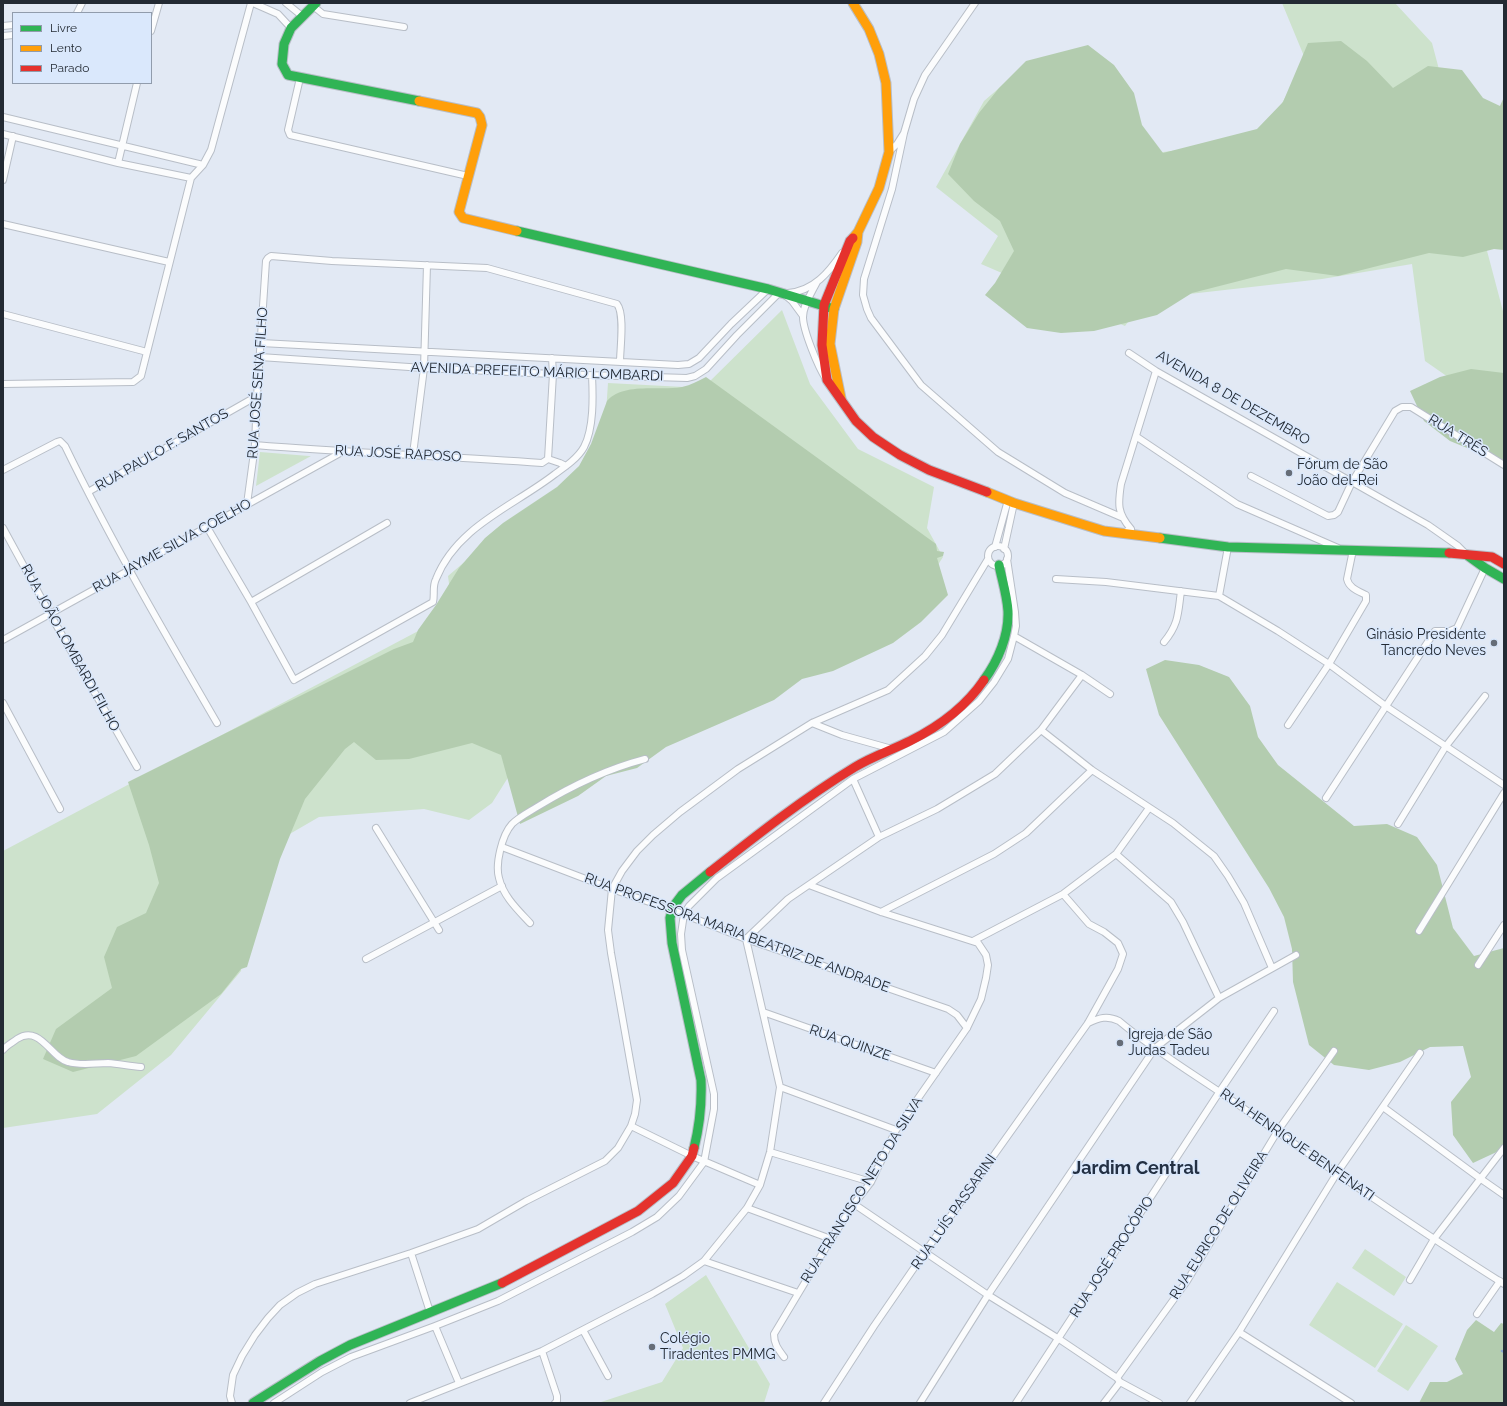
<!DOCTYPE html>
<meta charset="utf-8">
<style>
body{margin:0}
#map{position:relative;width:1507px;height:1406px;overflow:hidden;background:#e2e9f4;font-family:Raleway,sans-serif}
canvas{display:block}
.frame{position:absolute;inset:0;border:4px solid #232a33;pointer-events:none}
.legend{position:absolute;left:12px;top:12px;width:140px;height:72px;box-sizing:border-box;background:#dae8fc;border:1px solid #919cac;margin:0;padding:5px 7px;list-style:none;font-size:12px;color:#232a33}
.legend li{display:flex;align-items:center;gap:8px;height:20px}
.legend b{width:20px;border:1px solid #919cac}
</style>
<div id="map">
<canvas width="1507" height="1406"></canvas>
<div class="frame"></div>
<ul class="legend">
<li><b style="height:5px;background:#30b455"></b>Livre</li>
<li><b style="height:5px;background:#ff9f0a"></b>Lento</li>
<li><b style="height:5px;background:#e5322d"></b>Parado</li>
</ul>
</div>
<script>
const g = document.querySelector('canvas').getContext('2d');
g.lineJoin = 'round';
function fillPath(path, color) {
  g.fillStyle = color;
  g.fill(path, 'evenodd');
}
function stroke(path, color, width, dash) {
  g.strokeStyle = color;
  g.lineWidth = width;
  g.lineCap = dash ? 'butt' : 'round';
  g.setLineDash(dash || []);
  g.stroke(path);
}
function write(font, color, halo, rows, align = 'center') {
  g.font = font + ' Raleway,sans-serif';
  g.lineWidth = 3;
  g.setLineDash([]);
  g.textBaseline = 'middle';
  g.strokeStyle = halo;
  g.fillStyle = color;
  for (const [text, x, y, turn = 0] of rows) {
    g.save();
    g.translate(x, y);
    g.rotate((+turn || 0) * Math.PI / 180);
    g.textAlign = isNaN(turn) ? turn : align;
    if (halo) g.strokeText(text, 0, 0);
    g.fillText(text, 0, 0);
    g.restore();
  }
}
const green = new Path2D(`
 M1282,3H1395L1432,43L1504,315V416L1425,361L1412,264L1322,279L1145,299L1125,326L981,264L998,236L936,187L984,101L1020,70L1147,154L1261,140L1306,61Z
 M782,310L810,384L858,449L934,487L927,528L943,557L934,571L519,760L492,803L469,820L424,809L319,817L250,857L241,971L171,1055L97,1114L3,1128V851L422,629L452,606L448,576L502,530L560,488L604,442L608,383L703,388Z
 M260,452L309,456H311L256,486Z
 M1365,1249L1406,1277L1394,1296L1352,1268Z
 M706,1275L770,1384L764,1403H598L662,1382L683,1348L665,1304Z
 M1337,1282L1403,1324L1375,1368L1309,1325Z
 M1406,1325L1438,1346L1408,1391L1377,1371Z`);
const forest = new Path2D(`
 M1341,41L1367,61L1393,88L1428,66L1462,70L1483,98L1500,106L1504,97V250L1494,249L1463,257L1429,253L1338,276L1286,269L1192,293L1157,315L1094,331L1061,333L1027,328L985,295L995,283L1014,251L1000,221L974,201L948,174L960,144L979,113L999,88L1026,61L1088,45L1114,65L1134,93L1142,125L1163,153L1257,129L1283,102L1308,43Z
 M1471,369L1504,373V463L1450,441L1424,421L1410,391L1440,377Z
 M706,377L936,544L937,551L944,552L943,556L937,558L948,595L921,622L893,643L833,671L802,679L774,700L666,747L637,768L606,776L578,796L520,824L501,755L472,743L409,759L376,760L354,742L345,749L305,799L280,859L247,967L241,969L221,994L136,1056L73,1072L43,1059L56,1029L112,988L104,957L117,927L146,913L159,883L149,845L128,782L394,649L413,642L418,630L436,605L459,568L485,538L503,523L557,487L579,466L591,444L607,401C623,382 660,391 682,387C691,385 698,381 706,377Z
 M1165,660L1199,665L1229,677L1250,706L1258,737L1278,765L1354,826L1387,824L1417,837L1437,865L1453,928L1474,956L1504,948V1148L1503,1149L1473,1163L1453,1135L1451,1102L1471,1077L1463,1046L1430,1047L1400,1062L1369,1070L1334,1065L1309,1045L1293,982L1292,949L1284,917L1269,888L1159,715L1146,669Z
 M1476,1320L1494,1332L1501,1323L1504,1324V1403H1419L1430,1382H1447L1463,1374L1455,1359L1467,1330Z`);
const stream = new Path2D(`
 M1502,1351L1504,1352`);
const street = new Path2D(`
 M253,3L278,14L291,28
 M286,3L302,16
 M313,6L323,14L404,27
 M77,13L82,3
 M3,26L13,25
 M151,31L159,3
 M3,36L13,35
 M300,78L288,130L290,135L468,176
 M3,117L203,165
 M904,133L892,189L864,279L863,295L867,309L871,318L921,385L998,452L1065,493L1121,517
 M3,134L118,163L191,178
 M889,152L897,144L904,133L914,99L925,75L975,3
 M118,163L137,83
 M3,180L13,136
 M3,224L169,262
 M817,282C812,292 803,305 803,317C803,330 818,367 826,379
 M788,293C814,291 829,272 842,253
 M786,296L792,301L803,316
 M3,314L147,352
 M261,343L678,365L689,364L699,358L731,324L768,289
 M1129,353L1156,371L1428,525L1458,546L1466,554
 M260,357L424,368L553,374L687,378L695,376L706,369L737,335L780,292
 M3,384L133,382L141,376L191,178L203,165L211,150L251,3
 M1137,437L1237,504L1338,548
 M255,445C351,453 446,456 542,463L548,459L553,374L552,358
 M413,454L424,368L427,265
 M548,459L560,463L566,466
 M3,470L57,442L60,441L65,446C111,541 164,632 217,723
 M1251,476L1328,516L1334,515L1338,512L1352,482L1395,411L1402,407H1411L1504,465
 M88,492L257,396
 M247,504L255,445L257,396L266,261L268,258L271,256L332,261L487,268L617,304C625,314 620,349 620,362
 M207,527L251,602L294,680L433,602C435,594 432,587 436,579C457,526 514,506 555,474C565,467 578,458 584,447C594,428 593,396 592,375
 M3,528L50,614L137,767
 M1123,533L1131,529C1117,513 1118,504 1121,484L1156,371
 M988 556a10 10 0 1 1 20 0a10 10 0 1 1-20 0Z
 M995,547L1008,500
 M1004,549L1014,503
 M1056,579L1106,582L1219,596L1278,631L1329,664L1387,707L1504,785
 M1219,596L1228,547
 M251,602L387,523
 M1014,636L1082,675L1110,694
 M3,640L342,452
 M1164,642C1179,624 1178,613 1181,591
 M3,703L60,809
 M812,723L842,735L892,749
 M1288,725L1329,664L1366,601V595C1358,591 1349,588 1347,579L1353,550
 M1041,730L1092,770L1173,823L1214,856L1228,876L1244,903L1272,968
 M853,779L879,837
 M1326,798L1435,631H1450L1457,628L1485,568
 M1398,824L1446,746L1485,696
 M376,828L439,930
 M502,847L612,889L678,912L746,939L948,1009L957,1015L967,1028
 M1116,854L1171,902L1183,922L1219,998
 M881,912L994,854L1026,833L1092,770
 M530,923C518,910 503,896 499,878C495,864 502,835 512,824C519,817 529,812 537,807C571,786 607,769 645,759
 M1419,931L1504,793
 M973,941L1063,894L1116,854L1149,808
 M366,959L502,886
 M1478,965L1504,925
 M763,1012L936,1073
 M1088,1023C1099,1018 1107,1015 1119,1021C1157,1053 1202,1079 1243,1108C1329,1168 1415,1228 1504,1284
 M3,1050C7,1045 12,1043 17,1039C40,1024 51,1058 68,1062C81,1066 95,1063 108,1063C119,1064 130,1066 141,1067
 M780,1087L896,1130
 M1383,1107L1481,1179L1504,1195
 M631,1126L692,1156L760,1185
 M770,1152L871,1182
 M854,1204L988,1295L1059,1339L1117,1378L1120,1382L1159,1403
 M747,1208L831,1239
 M411,1253L430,1312
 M704,1261L798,1293
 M1410,1280L1434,1239L1504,1148
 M1477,1314L1500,1281
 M435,1326L459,1383
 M583,1330L608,1376
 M1239,1332L1351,1403
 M542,1351L557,1396V1401L555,1403
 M784,1357C778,1349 774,1344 774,1334L831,1239L854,1204L871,1182L896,1130L967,1028L981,999L986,978L988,965L986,955L978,943L881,912L809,885
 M1117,1378L1187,1281L1277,1132L1334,1051
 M232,1403L230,1396L233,1375L242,1356L255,1335L268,1318L280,1305L297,1293L315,1284L411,1253L478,1229L526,1201L605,1161L618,1148L631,1126L635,1114L637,1100L611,953L608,930L612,889L622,871L637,851L653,835L680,812L738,769L812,723L888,690L925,656L942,635L988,559
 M274,1403L322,1372L351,1357L435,1326L498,1301L632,1232L657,1217L679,1196L704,1162L714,1109V1094L682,950L681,934L684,914L689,906L717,878L853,779L944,732L979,701L994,682L1008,659L1014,636L1016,626L1015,612L1007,559
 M410,1403L542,1351L652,1294L683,1276L704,1261L747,1208L760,1185L770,1152L780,1087L746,939L788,899L879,837L937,809L995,774L1041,730L1082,675
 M824,1403L874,1326L925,1252L1088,1023L1118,969L1123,954L1118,943L1104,932L1089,924L1063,894
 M920,1403L988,1295L1155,1048L1219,998L1296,955
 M1016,1403L1220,1091L1274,1011
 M1104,1403L1120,1382
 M1190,1403L1239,1332L1337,1173L1420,1053`);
const fast = new Path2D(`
 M316,3L291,28L284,44L282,64L288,75L419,101
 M517,231L768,289L834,309
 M1160,538L1228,547L1449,553
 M1467,555L1485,568L1504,579
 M984,680C998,661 1009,635 1008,611C1007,595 1002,580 999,565
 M694,1148C700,1124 702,1105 701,1080L672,943L670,918L673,907L682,895L710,872
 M253,1403L320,1361L350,1345L502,1283`);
const slow = new Path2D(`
 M419,101L477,113L480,117L482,125L459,212L463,218L517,231
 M853,238L858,232L879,188L889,152L886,83L879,54L869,29L853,3
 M841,398L830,344L834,309L857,242L858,232
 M987,492L1014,503L1104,531L1160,538`);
const jam = new Path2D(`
 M853,238L850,241L824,305L822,345L827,380L856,421L873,437L900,455L929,470L987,492
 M1449,553L1492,557L1504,564
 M710,872C757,835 804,798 855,767C873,756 892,750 910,741C940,726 965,708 984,680
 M502,1283L638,1211L673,1183L692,1156L694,1148`);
const markers = [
 [1289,473,4,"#666d77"],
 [1494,643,4,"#666d77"],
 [1120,1043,4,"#666d77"],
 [652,1347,4,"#666d77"]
];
const streetNames = [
 ["AVENIDA PREFEITO MÁRIO LOMBARDI",537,372,2],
 ["RUA JOSÉ SENA FILHO",258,383,-86],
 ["AVENIDA 8 DE DEZEMBRO",1233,398,30],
 ["RUA TRÊS",1458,436,32],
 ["RUA PAULO F. SANTOS",162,450,-30],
 ["RUA JOSÉ RAPOSO",398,454,3],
 ["RUA JAYME SILVA COELHO",172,546,-29],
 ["RUA JOÃO LOMBARDI FILHO",70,648,61],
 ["RUA PROFESSORA MARIA BEATRIZ DE ANDRADE",737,933,20],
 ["RUA QUINZE",850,1043,19],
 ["RUA HENRIQUE BENFENATI",1297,1145,35],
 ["RUA FRANCISCO NETO DA SILVA",862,1190,-58],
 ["RUA LUÍS PASSARINI",954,1212,-55],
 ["RUA EURICO DE OLIVEIRA",1219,1225,-58],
 ["RUA JOSÉ PROCÓPIO",1112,1257,-57]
];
const poiNames = [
 ["Fórum de São",1297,465],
 ["João del-Rei",1297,481],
 ["Ginásio Presidente",1486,635,"right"],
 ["Tancredo Neves",1486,651,"right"],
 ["Igreja de São",1128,1035],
 ["Judas Tadeu",1128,1051],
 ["Colégio",660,1339],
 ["Tiradentes PMMG",660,1355]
];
const districtNames = [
 ["Jardim Central",1136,1169]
];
fillPath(green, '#cde2cc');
fillPath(forest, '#b3ccaf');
stroke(stream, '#89a7d2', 2.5);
stroke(street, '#b8bec7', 8);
stroke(fast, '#b8bec7', 11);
stroke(slow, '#b8bec7', 11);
stroke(jam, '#b8bec7', 11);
stroke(street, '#fbfcfd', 6);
stroke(fast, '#30b455', 9);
stroke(slow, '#ff9f0a', 9);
stroke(jam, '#e5322d', 9);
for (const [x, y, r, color] of markers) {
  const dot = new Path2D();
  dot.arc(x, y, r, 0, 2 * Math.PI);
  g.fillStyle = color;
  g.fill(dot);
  stroke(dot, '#dae8fc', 1.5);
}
write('14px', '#232a33', '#dae8fc', streetNames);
write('14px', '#232a33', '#dae8fc', poiNames, 'left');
write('bold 18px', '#233043', '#dae8fc', districtNames);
</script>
